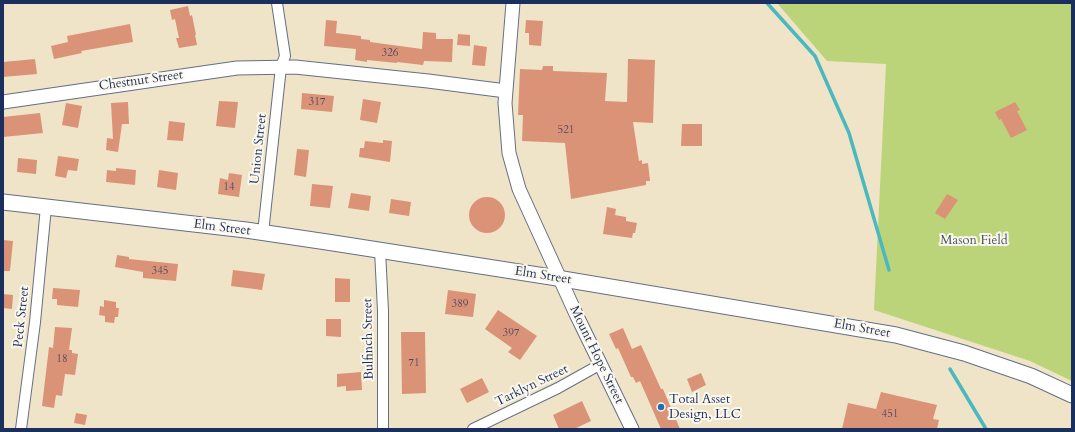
<!DOCTYPE html>
<style>
body{margin:0}
#map{position:relative;width:1075px;height:432px;overflow:hidden;background:#efe4c7;font-family:Cardo,serif}
canvas{display:block}
.frame{position:absolute;inset:0;border:4px solid #1b2f5e;pointer-events:none}
</style>
<div id="map">
<canvas width="1075" height="432"></canvas>
<div class="frame"></div>
</div>
<script>
const g = document.querySelector('canvas').getContext('2d');
g.lineJoin = 'round';
function fillPath(path, color) {
  g.fillStyle = color;
  g.fill(path, 'evenodd');
}
function stroke(path, color, width, dash) {
  g.strokeStyle = color;
  g.lineWidth = width;
  g.lineCap = dash ? 'butt' : 'round';
  g.setLineDash(dash || []);
  g.stroke(path);
}
function write(font, color, halo, rows, align = 'center') {
  g.font = font + ' Cardo,serif';
  g.lineWidth = 4;
  g.setLineDash([]);
  g.textBaseline = 'middle';
  g.strokeStyle = halo;
  g.fillStyle = color;
  for (const [text, x, y, turn = 0] of rows) {
    g.save();
    g.translate(x, y);
    g.rotate((+turn || 0) * Math.PI / 180);
    g.textAlign = isNaN(turn) ? turn : align;
    if (halo) g.strokeText(text, 0, 0);
    g.fillText(text, 0, 0);
    g.restore();
  }
}
const green = new Path2D(`
 M777,3H1072V381L1030,361L874,310L886,64L827,61Z`);
const stream = new Path2D(`
 M767,3L815,56L849,133L889,270
 M950,369L986,429`);
const building = new Path2D(`
 M188,6L190,16L192,15L196,35H195L197,45L179,48L176,38H179L175,19L172,20L170,10Z
 M326,20L337,21L336,33L361,36V39L370,40V42L422,49L423,32L436,33V39H453L452,62L424,61L423,65L397,62V63L367,60V62L355,60L356,49L324,46Z
 M526,20L543,21L541,46L529,45V33H525Z
 M130,24L133,42L81,51L82,53L54,59L51,46L68,42L67,36Z
 M458,34L470,35V46L457,45Z
 M474,45L487,47L485,66L472,65Z
 M35,59L37,74L3,77V62Z
 M628,59L655,60L653,123L633,122L639,161L642,160V164L648,163L650,181H646V185L571,199L565,143L522,141L523,115H518L520,69L542,70L543,66H553V71L607,73L605,101L627,102Z
 M302,93L334,96L332,112L301,109Z
 M363,99L381,102L377,123L360,120Z
 M219,101L238,102L235,128L216,126Z
 M128,102L129,124H122L118,152L106,150L107,138L113,139L111,103Z
 M1015,102L1020,110L1017,111L1027,130L1011,138L1001,119L999,120L995,112Z
 M66,103L82,106L78,128L62,125Z
 M40,113L43,133L3,137V117Z
 M169,121L185,123L183,141L167,140Z
 M682,124H702V146H681Z
 M383,140L392,141L390,162L359,157L360,148H364L365,141L383,143Z
 M297,149L309,150L306,177L294,175Z
 M58,156L79,159L77,171L68,170L66,178L55,176Z
 M18,158L37,160L36,174L17,172Z
 M116,168L136,170L135,185L106,182L107,170L116,171Z
 M159,170L178,173L176,190L157,187Z
 M229,173L242,175L239,197L218,194L220,178L228,180Z
 M312,184L333,186L330,208L310,206Z
 M351,193L371,196L369,211L348,208Z
 M947,194L958,200L945,219L935,213Z
 M469 215a18 18 0 1 1 36 0a18 18 0 1 1-36 0Z
 M391,199L411,202L409,216L389,213Z
 M607,207L616,209L615,215L626,217V221L637,223L635,233H633L632,238L603,234Z
 M3,240L13,241L10,271H3Z
 M117,255L129,257V259L178,264L176,281L143,278V272L115,267Z
 M233,270L265,274L262,290L231,286Z
 M335,278L350,279V302H335Z
 M53,288L80,290L78,307L57,305V299H52Z
 M448,290L476,294L473,317L445,314Z
 M3,294L13,295L12,309L3,308Z
 M104,300L116,302V308H119L118,317H115L114,323L105,322V316L99,315L100,306L104,307Z
 M498,310L537,336L520,360L508,352L512,348L485,329Z
 M326,319H341V337L326,336Z
 M55,327L72,328L69,350H72V353L78,354L75,375L65,374L62,396L56,395L54,408L42,406L49,347L53,348Z
 M623,328L632,349L641,345L661,389H663L680,429H661L640,381L636,383L633,377H631L618,348L616,349L609,334Z
 M401,332H425L426,393L402,394Z
 M361,372L362,390L346,391V386L337,387V374Z
 M701,373L706,385L692,392L687,379Z
 M482,378L489,392L467,403L460,389Z
 M881,392L937,405L933,419L939,420L937,429H842L848,403L876,409Z
 M582,401L591,421L574,429H559L553,415Z
 M76,413L87,415L85,425L74,423Z`);
const minor = new Path2D(`
 M263,233L281,67L285,56L277,3
 M380,250L383,311V429
 M21,429L35,322L46,207
 M473,429L558,388L601,364`);
const tertiary = new Path2D(`
 M513,3L505,103L509,153L519,189L576,314L632,429
 M3,102L237,68L295,67L428,81L506,91`);
const secondary = new Path2D(`
 M3,202L246,230L327,242L551,277L896,335L964,353L1031,376L1072,395`);
const markers = [
 [661,407,4,"#1f6fb2"]
];
const numberNames = [
 ["326",390,53],
 ["317",317,102],
 ["521",566,130],
 ["14",229,187],
 ["345",160,271],
 ["389",460,304],
 ["397",511,333],
 ["18",62,359],
 ["71",414,363],
 ["451",890,414]
];
const streetNames = [
 ["Chestnut Street",141,81,-8],
 ["Union Street",259,149,-84],
 ["Elm Street",222,228,7],
 ["Elm Street",543,276,9],
 ["Peck Street",22,317,-84],
 ["Elm Street",862,329,10],
 ["Bulfinch Street",369,339,-91],
 ["Mount Hope Street",596,355,64],
 ["Tarklyn Street",532,386,-26]
];
const parkNames = [
 ["Mason Field",974,241]
];
const poiNames = [
 ["Total Asset",669,400],
 ["Design, LLC",669,415]
];
fillPath(green, '#bbd479');
stroke(stream, '#4ab9bf', 3.5);
fillPath(building, '#db9377');
stroke(minor, '#656e83', 12);
stroke(tertiary, '#656e83', 15);
stroke(secondary, '#656e83', 17);
stroke(minor, '#fff', 10);
stroke(tertiary, '#fff', 13);
stroke(secondary, '#fff', 15);
for (const [x, y, r, color] of markers) {
  const dot = new Path2D();
  dot.arc(x, y, r, 0, 2 * Math.PI);
  g.fillStyle = color;
  g.fill(dot);
  stroke(dot, '#fbf7ec', 1.5);
}
write('11px', '#4b4864', null, numberNames);
write('13px', '#1b2f5e', '#fbf7ec', streetNames);
write('13px', '#435865', '#fbf7ec', parkNames);
write('13px', '#1b2f5e', '#fbf7ec', poiNames, 'left');
</script>
